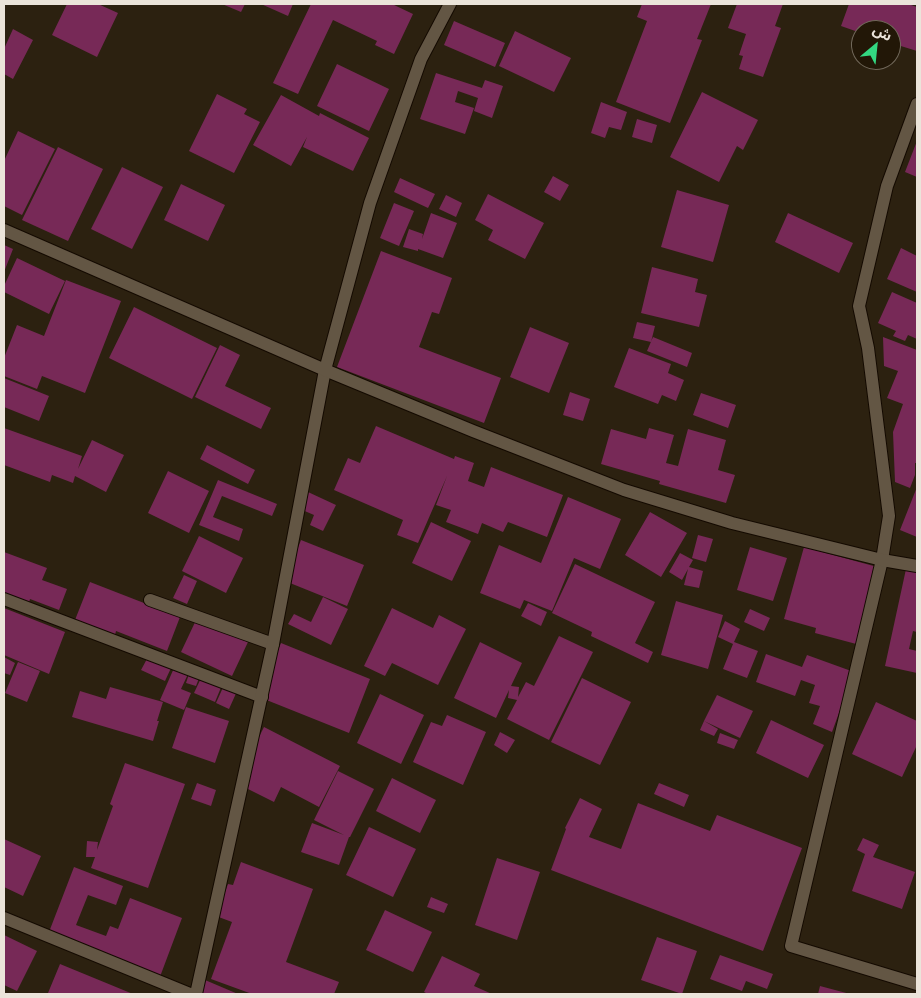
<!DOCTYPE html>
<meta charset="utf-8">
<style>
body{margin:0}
#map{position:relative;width:921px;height:998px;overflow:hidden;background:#2c2110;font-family:"Space Grotesk","Noto Sans Arabic",sans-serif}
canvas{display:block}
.frame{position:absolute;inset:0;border:5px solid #ebe4da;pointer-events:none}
.north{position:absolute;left:851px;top:20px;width:50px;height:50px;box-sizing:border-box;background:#221707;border:1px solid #72695b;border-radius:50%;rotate:28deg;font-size:14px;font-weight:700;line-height:20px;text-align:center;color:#ebe4da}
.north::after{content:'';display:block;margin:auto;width:18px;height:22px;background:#33d882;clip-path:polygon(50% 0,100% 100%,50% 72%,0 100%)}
</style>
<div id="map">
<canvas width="921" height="998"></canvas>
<div class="frame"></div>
<div class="north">ش</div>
</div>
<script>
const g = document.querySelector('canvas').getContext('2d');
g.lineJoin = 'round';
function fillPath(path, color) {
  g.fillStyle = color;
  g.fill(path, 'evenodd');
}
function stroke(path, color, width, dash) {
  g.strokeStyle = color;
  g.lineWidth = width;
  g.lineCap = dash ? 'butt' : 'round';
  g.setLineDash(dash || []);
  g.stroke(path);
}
const building = new Path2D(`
 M67,4H98L118,13L97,57L52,35Z
 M222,4H245L241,12Z
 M261,4H293L288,16Z
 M311,4H392L413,14L394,54L375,45L377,41L333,20L298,94L273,83Z
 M642,4H711L697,39L702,40L670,123L616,102L647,21L637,17Z
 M737,4H783L775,26L781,28L763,77L739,69L743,56L739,55L746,34L728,28Z
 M849,4H908L917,7V51L891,43V30H861V33L841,26Z
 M454,21L505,43L495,67L444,45Z
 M13,29L33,40L13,79L4,74V49Z
 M515,31L571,58L554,92L499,66Z
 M337,64L389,89L369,131L317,106Z
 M436,73L482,88L485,80L503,86L492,118L474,111L478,98L458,91L455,102L474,108L465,134L420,119Z
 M702,92L758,120L743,150L737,146L719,182L670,157Z
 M217,94L247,109L244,114L260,122L234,173L189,151Z
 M281,95L319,116L320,113L369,138L353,171L303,147L307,137L291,166L253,145Z
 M601,102L627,112L621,130L609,127L605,138L591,133Z
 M637,119L657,125L652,143L632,137Z
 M18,131L55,149L22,215L4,206V161Z
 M917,141V177L905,172Z
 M58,147L103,169L68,241L22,220Z
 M122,167L163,187L132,249L91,229Z
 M553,176L569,185L560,201L544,192Z
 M400,178L435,194L428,208L394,192Z
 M181,184L225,205L208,241L164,220Z
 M677,190L729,205L713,262L661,247Z
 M488,194L544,223L525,259L488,240L493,230L475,220Z
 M446,195L462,203L456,217L439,209Z
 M394,203L414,211L399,246L380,238Z
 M431,213L457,223L443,258L418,249V251L403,247L409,229L423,234L422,239Z
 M788,213L853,243L839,273L775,242Z
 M4,245L13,249L4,272Z
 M901,248L917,256V292L887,279Z
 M381,251L452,278L439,314L432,312L419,347L501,378L484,423L337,367Z
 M17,258L65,281L49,314L4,292V286Z
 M652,267L698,279L695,292L707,295L699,327L641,313Z
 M66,280L121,301L85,393L42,376L37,389L4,376V358L17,325L44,336Z
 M892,292L917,303V339L908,335L905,341L893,336L896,331L878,323Z
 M134,307L217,348L192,399L109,358Z
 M637,322L655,326L651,342L633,338Z
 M530,327L569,343L549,393L510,377Z
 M653,337L692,353L687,367L647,351Z
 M883,337L917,350V463H915V475L910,488L895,482L893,432L903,404L887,398L898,371L884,366Z
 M220,345L240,355L225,386L271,408L261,429L195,397Z
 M629,348L671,364L668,373L684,380L676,401L662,395L658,404L614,387Z
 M4,378L49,396L39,421L4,407Z
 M570,392L590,399L583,421L563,415Z
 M701,393L736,405L728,428L693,415Z
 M376,426L454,459L455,456L474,463L468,481L484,487L491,467L563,495L547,537L508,522L503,532L482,523L478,534L446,522L451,510L436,505L447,476L418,543L397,535L403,520L334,490L348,458L360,463Z
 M4,428L82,456L78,469L92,440L124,455L106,492L75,476L73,483L52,475L50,482L4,465Z
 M649,428L674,435L666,463L678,466L688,429L726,440L718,470L735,475L726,503L659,484L660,481L601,464L611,429L646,439Z
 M207,445L255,470L248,484L200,459Z
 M168,471L209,491L189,533L148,513Z
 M218,480L277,504L272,516L222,496L213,517L243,529L239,541L199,525Z
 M917,487V537L900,530Z
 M308,492L336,505L323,531L310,525L314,515L300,509Z
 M568,497L621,519L600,569L574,558L552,611L524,600L520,609L480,593L499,545L541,563Z
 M650,512L687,533L661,577L625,555Z
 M431,522L471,541L452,581L412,563Z
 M698,535L713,539L706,562L692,558Z
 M199,536L243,558L226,593L182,571Z
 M301,540L364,565L347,606L285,581Z
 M750,547L787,558L773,601L737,590Z
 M804,547L881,568L860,645L815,633L816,628L784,619Z
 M4,552L47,568L42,580L67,589L59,610L30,599L28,606L4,598Z
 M680,553L693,560L689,567L703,571L699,588L684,585L688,569L682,580L669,572Z
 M575,564L655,602L635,643L653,652L648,663L591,636L592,632L552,613Z
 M906,569L917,572V632L913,631L909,649L917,651V673L885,666Z
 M184,575L197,581L187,604L173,598Z
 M90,582L180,617L167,651L116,631L115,635L75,620Z
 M323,597L348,609L331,645L288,624L294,614L311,622Z
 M676,601L723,615L708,669L661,655Z
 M528,603L547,612L541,626L521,616Z
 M4,608L65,632L49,674L4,655Z
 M392,608L433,628L439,615L466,629L438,685L392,663L385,676L364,666Z
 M750,609L770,618L764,631L744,622Z
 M197,618L248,642L232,676L181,652Z
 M725,621L740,629L734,642L758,651L747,678L723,669L733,644L718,637Z
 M559,636L593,652L549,740L507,719L517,700L508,698L509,690L496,718L454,698L480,642L522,663L511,686L519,687L518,697L526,682L534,686Z
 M281,643L370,679L349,733L259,697Z
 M766,654L802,667L807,655L854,672L832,732L813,724L820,706L809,703L815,685L801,680L795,696L756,682Z
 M4,657L15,663L10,675L4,673Z
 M148,657L171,668L165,681L141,670Z
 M18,662L40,671L27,702L5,693Z
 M174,668L188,674L181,689L191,693L184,710L160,700Z
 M189,674L199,678L196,686L186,683Z
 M202,676L222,685L215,702L194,693Z
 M582,678L631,702L600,765L551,742Z
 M225,683L238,689L229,709L216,703Z
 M110,687L163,702L157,721H159L153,741L72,717L80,691L106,699Z
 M380,694L424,715L401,764L357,743Z
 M717,695L753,711L740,738L704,721Z
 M876,702L917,721V745L902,777L852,754Z
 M186,707L229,721L215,763L172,748Z
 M447,715L486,732L463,785L413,762L431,722L442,726Z
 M771,720L824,745L808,778L756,753Z
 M704,721L718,729L714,736L700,730Z
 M264,727L340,766L319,807L281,787L274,802L236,783Z
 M500,732L515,740L507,753L494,745Z
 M720,733L738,740L734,749L717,743Z
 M125,763L185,784L148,888L91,868L95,857H86L87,841L98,842L97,850L113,806L110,804Z
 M338,771L374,789L350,837H349L339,865L301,852L312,823L344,835L314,820Z
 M392,778L436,800L420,833L376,811Z
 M197,783L216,790L211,806L191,799Z
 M659,783L689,795L684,807L654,794Z
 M580,798L602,809L589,837L621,849L638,803L710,831L717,815L802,848L763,951L551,870L566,829L565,828Z
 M369,827L416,849L393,897L346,875Z
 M863,838L879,845L873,857L915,872L902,909L852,891L865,854L857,850Z
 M4,839L41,856L23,896L4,887Z
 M497,858L540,872L517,940L475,925Z
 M241,862L313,889L286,962L339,982L334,994H252L211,979L232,922L216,916L228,884L233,885Z
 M74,867L123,886L116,905L88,895L76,925L106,936L110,926L118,929L130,898L182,918L158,982L49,932Z
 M431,897L448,904L444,913L427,907Z
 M385,910L432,932L413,972L366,950Z
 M4,935L37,951L17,991L4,985Z
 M657,937L697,951L682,994L641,980Z
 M720,955L773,974L767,989L746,981L742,991L710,979Z
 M442,956L480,974L474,986L492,994H428L424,992Z
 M60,964L133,994H51L48,993Z
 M205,980L238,994H199Z
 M820,986L850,994H818Z`);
const lane = new Path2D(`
 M4,599L262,697
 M150,600L273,644`);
const street = new Path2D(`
 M917,104L887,186L859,306L868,348L889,516L882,560L791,946L917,984
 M4,918L190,994
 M196,994L273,644L325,370`);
const secondary = new Path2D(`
 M4,230L325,370L473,431L624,490L732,523L882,560L917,566
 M325,370L370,203L421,59L450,4`);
fillPath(building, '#772957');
stroke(lane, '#140a00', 14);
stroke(street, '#140a00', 14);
stroke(secondary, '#140a00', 14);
stroke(lane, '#635644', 12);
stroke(street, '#635644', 12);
stroke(secondary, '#635644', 12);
</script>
